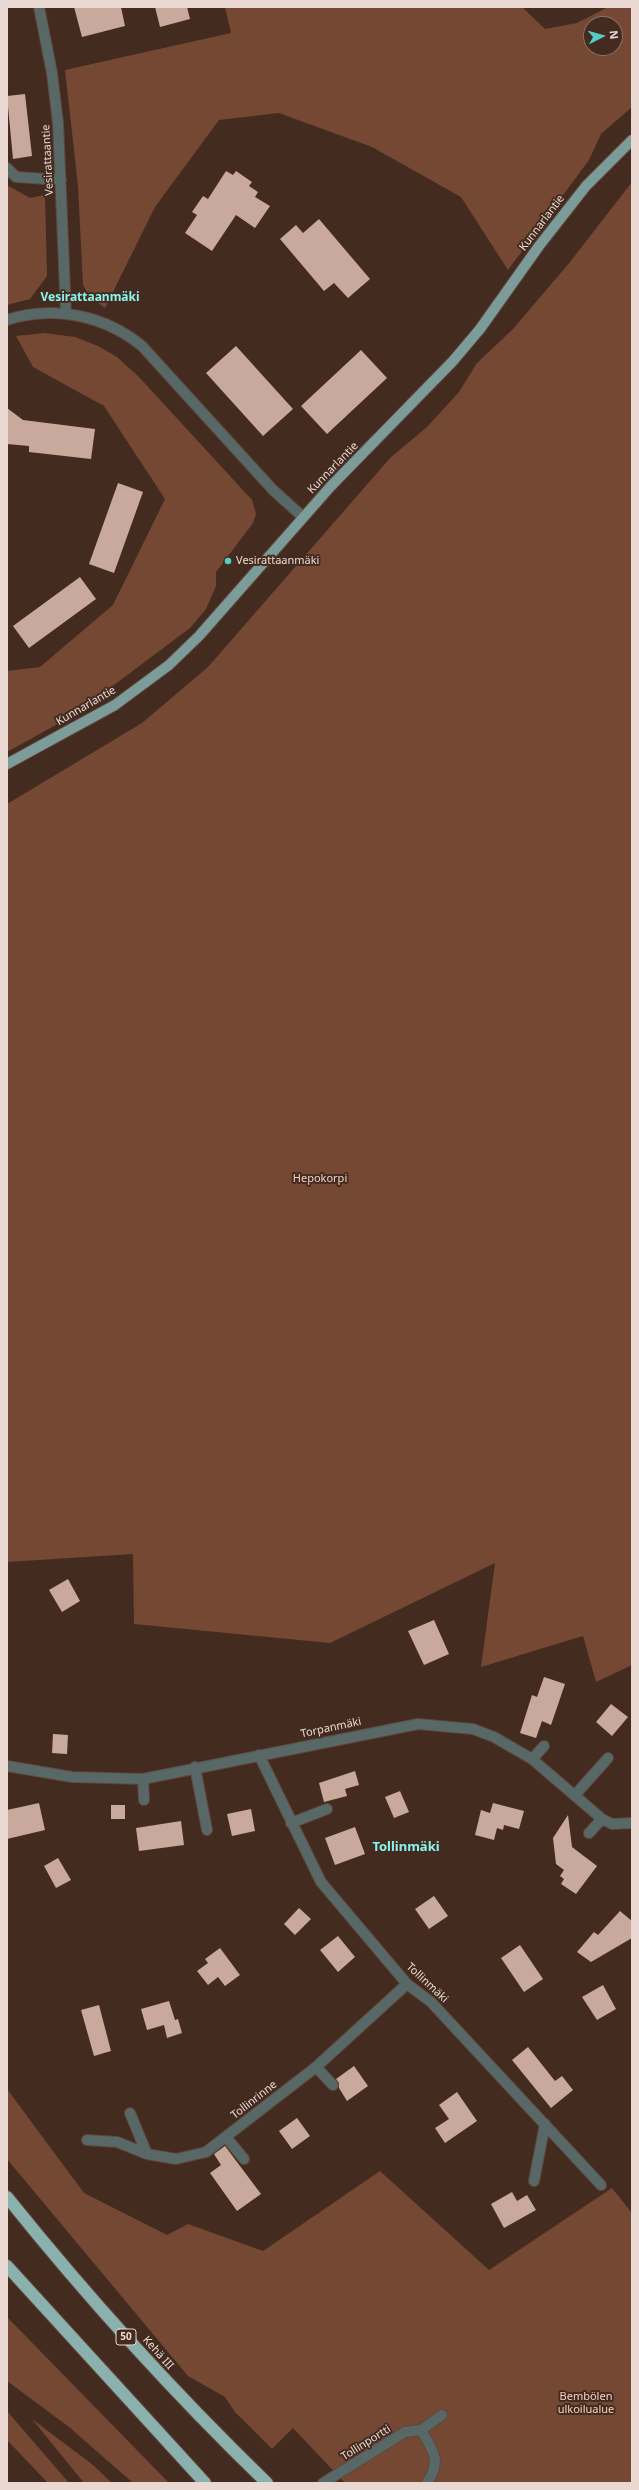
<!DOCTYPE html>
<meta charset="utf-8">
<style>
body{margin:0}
#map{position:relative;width:639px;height:2490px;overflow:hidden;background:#442b20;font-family:"Noto Sans",sans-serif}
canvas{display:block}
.frame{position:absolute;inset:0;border:8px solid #ead9d2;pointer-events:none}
.north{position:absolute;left:583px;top:16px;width:40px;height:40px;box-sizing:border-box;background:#442b20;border:1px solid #867167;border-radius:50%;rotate:84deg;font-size:11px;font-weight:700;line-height:16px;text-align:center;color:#ead9d2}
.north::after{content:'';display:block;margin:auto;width:14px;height:18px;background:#54cdc7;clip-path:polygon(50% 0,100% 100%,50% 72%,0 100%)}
</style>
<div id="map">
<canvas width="639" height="2490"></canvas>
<div class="frame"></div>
<div class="north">N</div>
</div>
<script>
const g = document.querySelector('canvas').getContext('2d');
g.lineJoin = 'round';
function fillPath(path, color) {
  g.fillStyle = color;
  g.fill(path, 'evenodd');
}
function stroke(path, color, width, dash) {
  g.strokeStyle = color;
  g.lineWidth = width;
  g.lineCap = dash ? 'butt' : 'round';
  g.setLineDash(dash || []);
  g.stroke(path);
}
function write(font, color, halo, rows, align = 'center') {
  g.font = font + ' "Noto Sans",sans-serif';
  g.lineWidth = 4;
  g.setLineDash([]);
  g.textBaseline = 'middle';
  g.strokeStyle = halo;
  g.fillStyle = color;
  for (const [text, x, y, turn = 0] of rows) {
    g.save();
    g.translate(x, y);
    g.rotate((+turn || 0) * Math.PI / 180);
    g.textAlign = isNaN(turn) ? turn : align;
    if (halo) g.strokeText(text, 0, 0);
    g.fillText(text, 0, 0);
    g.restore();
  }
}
const green = new Path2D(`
 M225,7H522L545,29L577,23L608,7H632V107L601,134L589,160L508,270L461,197L372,147L279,113L219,120L155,207L105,308L90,297L83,285L78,186L65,70L231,33ZM591,24H615V48H591Z
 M632,182V1665L596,1682L583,1636L481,1667L495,1563L330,1643L134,1624L133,1554L7,1562V804L142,723L208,667L391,457L427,427L459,392L477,363L513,329L570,262Z
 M7,185L30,198L45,195L47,276L30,299L7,305Z
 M44,333L75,337L98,346L117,357L139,377L252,500L256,514L253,523L216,572V586L206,609L190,628L74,715L7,752V671L40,667L113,605L165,499L104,406L33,367L16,336Z
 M7,2089L84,2193L167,2235L188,2224L263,2251L380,2171L489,2270L612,2188L632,2213V2483H345L293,2428L272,2449L235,2412L225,2397L188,2376L7,2159Z
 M7,2317L169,2483H133L69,2427L7,2381Z
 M7,2411L69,2483H48L7,2440Z
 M32,2419L93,2465L112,2483H84Z`);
const building = new Path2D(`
 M74,7H121L125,26L82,37Z
 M155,7H187L190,19L160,27Z
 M25,94L32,156L13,159L7,96Z
 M226,171L233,175L236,171L252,182L249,186L258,192L255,197L270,206L255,228L236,215L212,251L185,233L197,215L192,212L203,196L208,199Z
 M319,219L370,279L348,298L334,283L324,291L280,239L296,225L303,233Z
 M236,346L293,409L263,436L206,373Z
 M361,350L387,378L327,434L301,406Z
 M7,408L23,420L95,429L91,459L29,452V446L7,444Z
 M118,483L143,492L114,573L89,564Z
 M80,577L96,599L29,648L13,626Z
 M68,1579L80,1601L62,1612L49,1590Z
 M434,1620L449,1654L424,1665L408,1631Z
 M544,1677L565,1684L551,1725L542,1721L536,1738L520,1733L532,1695L537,1697Z
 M611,1704L628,1717L612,1736L596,1722Z
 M53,1734L68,1735L67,1754L52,1753Z
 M355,1771L359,1785L345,1789L347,1796L324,1802L319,1783Z
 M400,1791L409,1812L394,1818L385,1797Z
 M39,1803L45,1830L7,1839V1810Z
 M493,1803L524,1811L519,1829L504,1825L503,1830L497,1828L494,1840L475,1835L481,1810L490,1813Z
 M111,1805H125V1819H111Z
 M251,1809L255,1831L232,1836L227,1814Z
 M568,1815L572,1847L597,1866L576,1894L561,1884L564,1879L560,1876L564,1870L556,1864L553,1838Z
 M181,1821L184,1845L139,1851L136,1828Z
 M355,1827L365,1854L335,1865L325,1838Z
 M58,1858L71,1880L56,1888L44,1866Z
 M434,1896L448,1916L429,1929L415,1909Z
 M299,1908L311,1919L295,1935L284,1924Z
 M620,1911L632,1921V1938L591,1962L577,1952L594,1932L598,1935Z
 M338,1936L355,1957L338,1972L320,1950Z
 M520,1945L543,1979L524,1992L501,1958Z
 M220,1948L240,1975L225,1986L218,1977L208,1985L197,1971L208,1963L205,1959Z
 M603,1985L616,2009L597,2020L582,1997Z
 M169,2001L175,2020L178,2019L182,2033L167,2038L164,2025L147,2030L141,2009Z
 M99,2005L111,2051L94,2056L81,2010Z
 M528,2047L555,2081L562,2076L573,2090L551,2108L512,2060Z
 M354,2066L368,2086L347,2101L339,2088V2083L336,2079Z
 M457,2092L477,2121L445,2143L435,2128L449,2119L439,2105Z
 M297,2118L310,2136L292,2149L279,2131Z
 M225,2146L261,2194L237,2211L210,2173L221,2165L214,2154Z
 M512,2192L517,2201L527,2195L536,2210L504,2228L491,2204Z`);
const minor = new Path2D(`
 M39,7L52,73L58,123L66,314
 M7,168L16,177L61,180
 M7,320C54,305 104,315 142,346L273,490L303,517
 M259,1755L321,1882L407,1984L431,2002L601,2185
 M532,1759L544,1746
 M7,1766L72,1777L143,1779L418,1724L473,1729L494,1737L532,1759L602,1819L612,1824L632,1823
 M195,1767L207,1830
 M143,1779L144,1800
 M575,1795L608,1758
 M291,1823L327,1809
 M589,1833L602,1819
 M316,2067L333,2085
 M130,2113L147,2154
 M226,2137L244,2159
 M87,2140L117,2142L147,2154L176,2159L206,2152L316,2067L407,1984
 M534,2181L545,2124
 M421,2430C433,2450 442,2461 427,2483
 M323,2483L405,2432L421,2430L442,2415`);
const major = new Path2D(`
 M7,764L115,705L169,665L199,636L331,486L453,361L480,329L539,246L586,186L632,140`);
const highway = new Path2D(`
 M7,2197C88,2298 174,2393 267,2483
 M7,2266L205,2483`);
const markers = [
 [228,561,4,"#54cdc7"]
];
const shields = [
 [126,2337,20]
];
const shieldNames = [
 ["50",126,2337]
];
const streetNames = [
 ["Vesirattaantie",48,160,-93],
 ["Kunnarlantie",542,223,-53],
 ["Kunnarlantie",333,468,-46],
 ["Kunnarlantie",86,706,-30],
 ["Torpanmäki",331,1728,-12],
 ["Tollinmäki",427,1983,43],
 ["Tollinrinne",254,2100,-38],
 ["Kehä III",158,2353,48],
 ["Tollinportti",366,2443,-32]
];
const poiNames = [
 ["Vesirattaanmäki",236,561]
];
const parkNames = [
 ["Hepokorpi",320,1179],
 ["Bembölen",586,2397],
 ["ulkoilualue",586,2410]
];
const neighbourhoodNames = [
 ["Vesirattaanmäki",90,298]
];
const quarterNames = [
 ["Tollinmäki",406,1847]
];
fillPath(green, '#754834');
fillPath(building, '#c9a99b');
stroke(minor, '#5f473c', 12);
stroke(major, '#5f473c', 12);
stroke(highway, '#5f473c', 14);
stroke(minor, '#586867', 10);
stroke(major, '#7c9c9a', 10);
stroke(highway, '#8ab1ae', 12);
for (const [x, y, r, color] of markers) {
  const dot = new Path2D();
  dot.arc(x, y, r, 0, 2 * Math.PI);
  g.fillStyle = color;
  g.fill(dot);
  stroke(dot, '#442b20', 1.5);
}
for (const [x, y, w] of shields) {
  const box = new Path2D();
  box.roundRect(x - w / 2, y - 8, w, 16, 3);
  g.fillStyle = '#442b20';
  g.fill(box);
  stroke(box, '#ead9d2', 1);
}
write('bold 10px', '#ead9d2', null, shieldNames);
write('11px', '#ead9d2', '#442b20', streetNames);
write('11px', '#ead9d2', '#442b20', poiNames, 'left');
write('11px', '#f4d0c0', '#442b20', parkNames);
write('bold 12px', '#89f4ed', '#442b20', neighbourhoodNames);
write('bold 13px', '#89f4ed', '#442b20', quarterNames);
</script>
